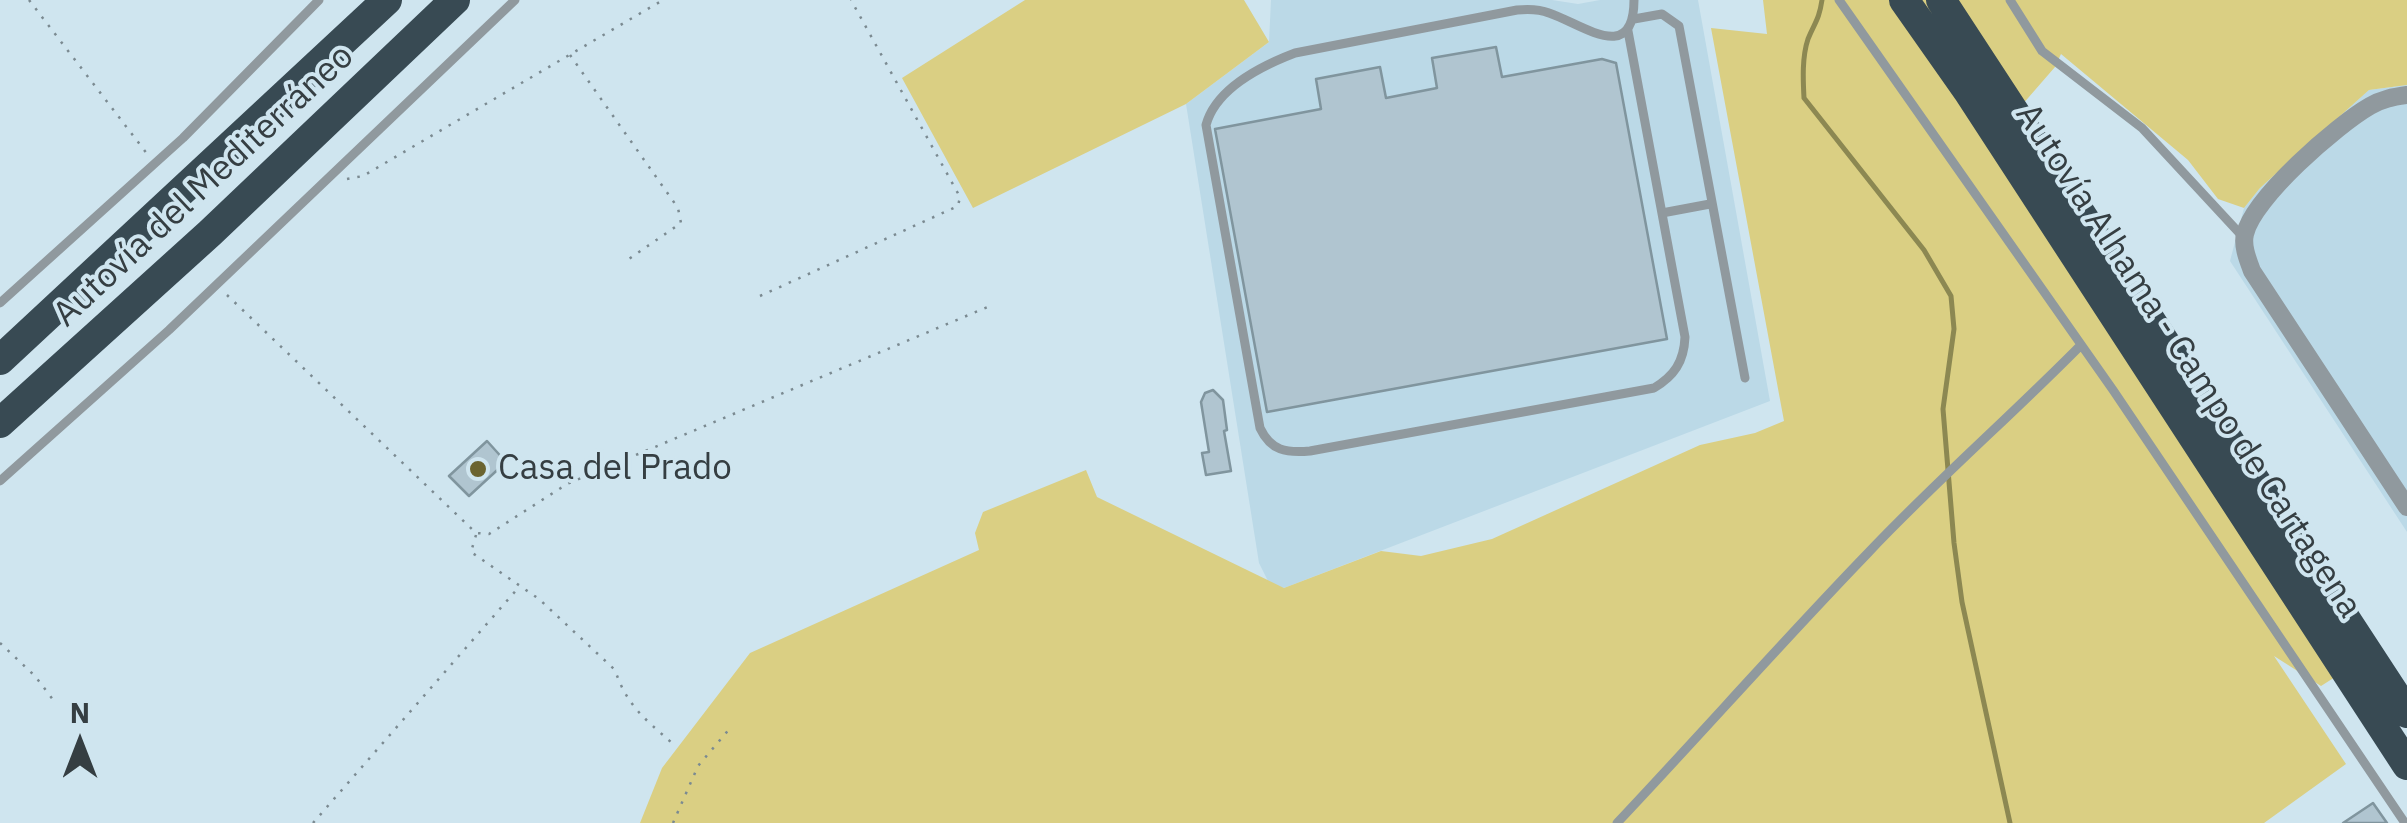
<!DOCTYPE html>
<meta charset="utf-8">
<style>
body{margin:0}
#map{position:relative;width:2407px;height:823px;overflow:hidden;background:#cfe5ef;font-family:"IBM Plex Sans",sans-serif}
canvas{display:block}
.north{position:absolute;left:30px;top:693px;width:100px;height:100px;-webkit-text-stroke:8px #cfe5ef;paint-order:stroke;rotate:0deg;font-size:28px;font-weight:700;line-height:40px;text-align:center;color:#353e42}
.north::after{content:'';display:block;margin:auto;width:35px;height:45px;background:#353e42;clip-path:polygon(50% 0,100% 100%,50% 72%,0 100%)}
</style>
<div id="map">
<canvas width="2407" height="823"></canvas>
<div class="north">N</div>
</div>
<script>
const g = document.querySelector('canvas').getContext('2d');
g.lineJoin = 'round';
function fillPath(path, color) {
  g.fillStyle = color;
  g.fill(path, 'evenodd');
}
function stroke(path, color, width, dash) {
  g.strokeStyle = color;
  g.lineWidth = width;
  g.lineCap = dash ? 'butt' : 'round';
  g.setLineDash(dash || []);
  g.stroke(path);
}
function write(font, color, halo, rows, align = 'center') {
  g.font = font + ' "IBM Plex Sans",sans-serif';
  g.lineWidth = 8;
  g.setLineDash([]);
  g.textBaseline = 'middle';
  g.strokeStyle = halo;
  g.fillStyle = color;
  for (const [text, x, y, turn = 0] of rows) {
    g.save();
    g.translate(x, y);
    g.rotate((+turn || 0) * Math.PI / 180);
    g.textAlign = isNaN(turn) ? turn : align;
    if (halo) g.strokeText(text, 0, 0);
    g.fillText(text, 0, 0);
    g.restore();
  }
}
const built = new Path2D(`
 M1271,0H1552L1578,4L1600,0H1698L1770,401L1284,588L1269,583L1259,563L1186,104L1269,42Z
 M2407,85V532L2230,261L2244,208L2260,188L2369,90Z`);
const green = new Path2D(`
 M1025,0H1244L1269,42L1186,104L973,208L902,78Z
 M1763,0H2407V85L2369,90L2260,188L2244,208L2218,199L2188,160L2061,54L2055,67L1995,136L2343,672L2321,686L2274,656L2346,764L2264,823H640L662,768L750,653L979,550L975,533L983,512L1086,470L1097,497L1284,588L1381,551L1421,556L1492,539L1700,445L1755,433L1784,421L1711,28L1767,34Z`);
const stream = new Path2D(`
 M1822,0C1819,20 1815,22 1808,39C1802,57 1803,79 1804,98L1924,250L1951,296L1954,329L1943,409L1954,543L1962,602L2010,823`);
const building = new Path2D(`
 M1496,47L1502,77L1602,59L1616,63L1667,339L1267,412L1215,129L1321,109L1316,79L1380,67L1386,98L1437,88L1432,58Z
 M1213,390L1223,400L1227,430L1224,431L1231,471L1206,475L1202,453L1209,452L1201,402L1205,393Z
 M487,441L506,462L469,496L449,476Z
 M2373,803L2387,823H2343Z`);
const path = new Path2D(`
 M29,0L148,155
 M570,55L678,208L681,223L626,261
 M347,179L363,176L663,0
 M227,295L454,512L476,533L489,534L567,484L990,306
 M760,296L958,206L960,197L851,0
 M476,535L471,552L539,599L615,670C627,706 645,719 672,743
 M0,643L35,676L54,701
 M313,823L519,587
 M673,823L698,766L731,727`);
const lane = new Path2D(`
 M1839,0L2113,390L2405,823
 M2010,0L2042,51L2142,128L2243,237
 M1634,19L1662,14L1679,26L1745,378
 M1628,31L1685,337C1684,362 1674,376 1654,388L1310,451C1286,453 1271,451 1260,428L1206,125C1216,88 1261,66 1295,53L1517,10C1527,9 1539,9 1549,13C1582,24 1634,66 1634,0
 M1662,213L1710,204
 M0,303L183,138L319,0
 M0,481L169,330L515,0
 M1617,823C1701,734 1782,642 1867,554C1936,481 2011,416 2081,345`);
const street = new Path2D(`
 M2407,95C2393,97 2382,99 2370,106C2337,125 2253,198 2245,234C2242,246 2248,260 2252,271L2407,507`);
const highway = new Path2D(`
 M1904,0L1968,91L2407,765
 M1941,0L2407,713
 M0,360L387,0
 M0,423L210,233L455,0`);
const markers = [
 [478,469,10,"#6b6430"]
];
const streetNames = [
 ["Autovía del Mediterráneo",204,186,-43],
 ["Autovía Alhama - Campo de Cartagena",2188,361,57]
];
const poiNames = [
 ["Casa del Prado",498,469]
];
fillPath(built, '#bbd9e7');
fillPath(green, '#dacf83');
stroke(stream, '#8c8852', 5);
fillPath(building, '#b0c5d0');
stroke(building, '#80959e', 2.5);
stroke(path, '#7b8a91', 2.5, [2.5, 8]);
stroke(lane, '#90999e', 9);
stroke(street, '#90999e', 18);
stroke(highway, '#384a53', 30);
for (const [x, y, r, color] of markers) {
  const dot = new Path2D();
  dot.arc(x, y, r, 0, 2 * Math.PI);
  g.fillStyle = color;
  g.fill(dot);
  stroke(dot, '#cfe5ef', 4);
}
write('35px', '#353e42', '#cfe5ef', streetNames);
write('35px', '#353e42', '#cfe5ef', poiNames, 'left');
</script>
